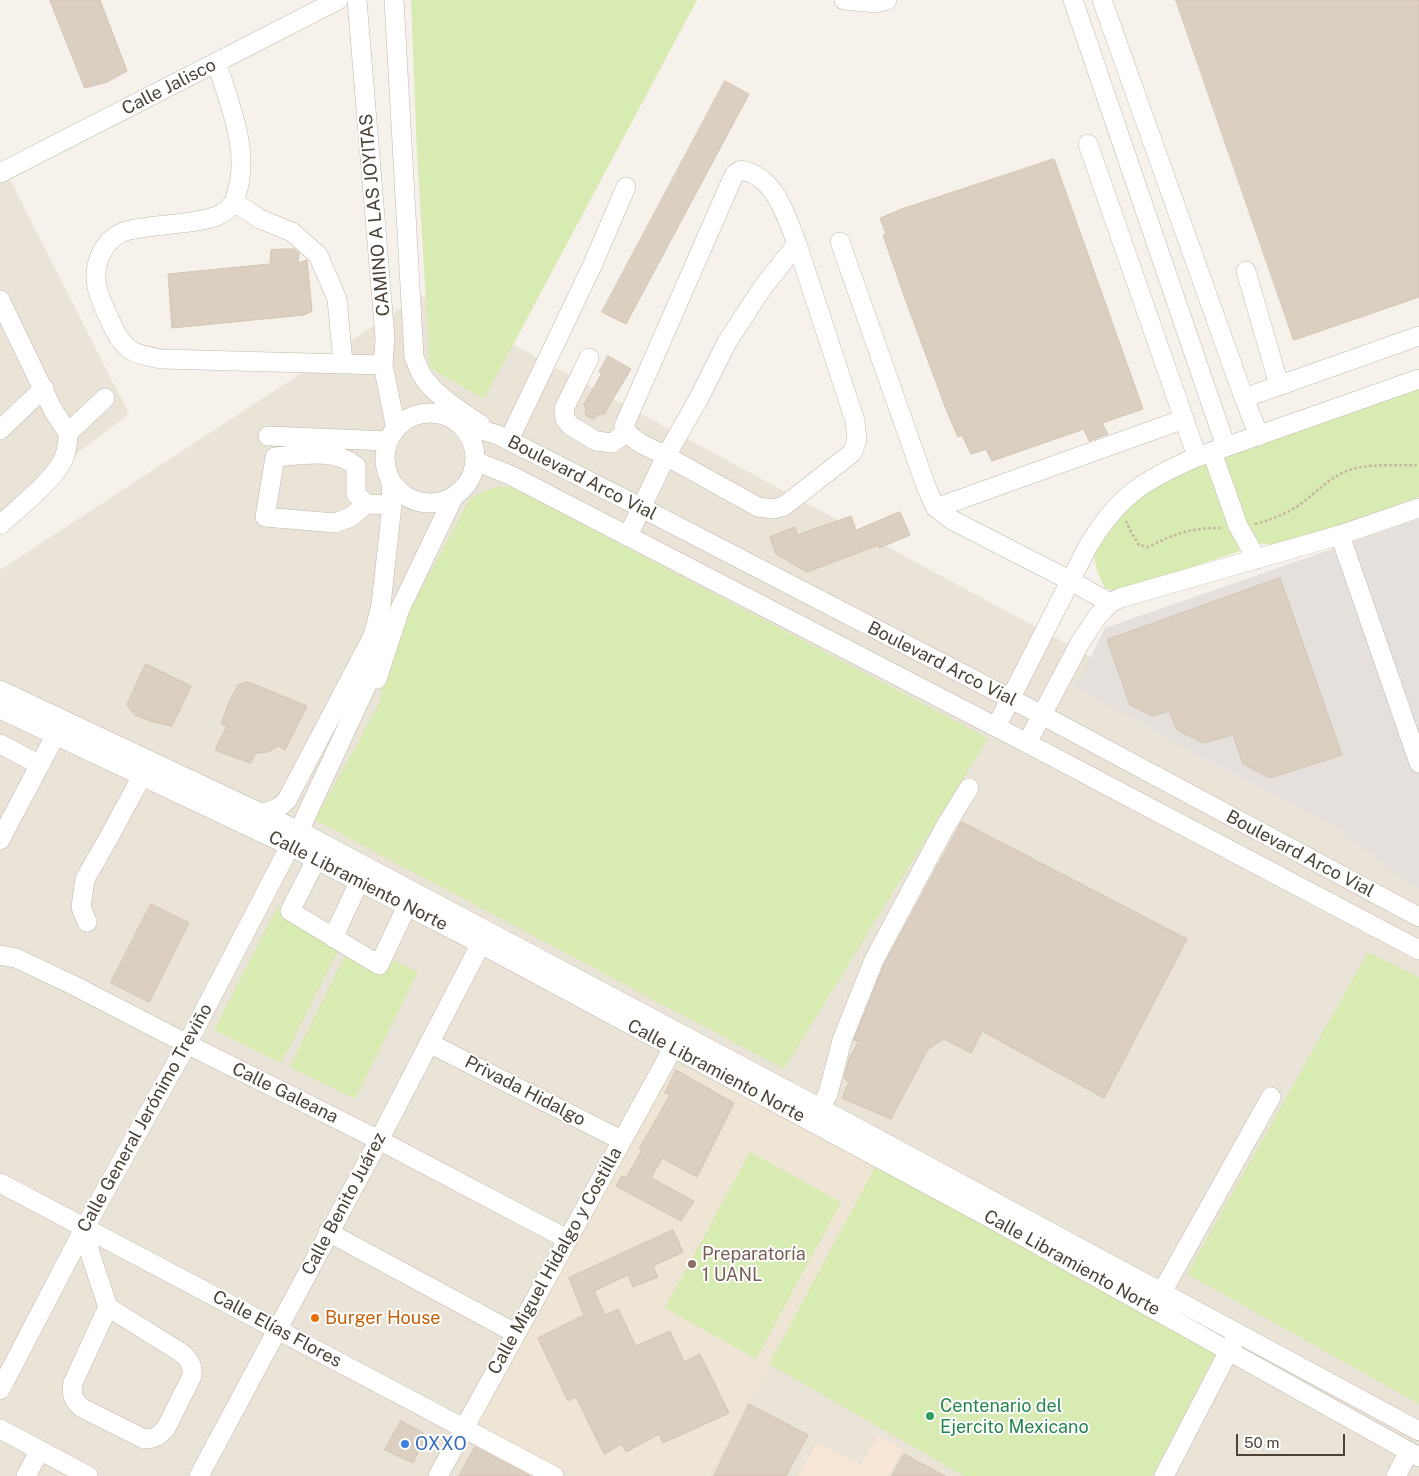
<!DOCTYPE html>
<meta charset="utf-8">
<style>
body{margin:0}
#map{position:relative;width:1419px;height:1476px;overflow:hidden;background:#f6f1eb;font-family:"Public Sans",sans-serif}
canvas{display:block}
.scale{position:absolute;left:1236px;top:1434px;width:109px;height:22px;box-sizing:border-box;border:2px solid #4b4238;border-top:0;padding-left:6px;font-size:15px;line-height:18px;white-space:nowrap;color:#4b4238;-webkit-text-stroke:4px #fff;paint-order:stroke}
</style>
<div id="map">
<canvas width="1419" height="1476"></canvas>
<div class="scale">50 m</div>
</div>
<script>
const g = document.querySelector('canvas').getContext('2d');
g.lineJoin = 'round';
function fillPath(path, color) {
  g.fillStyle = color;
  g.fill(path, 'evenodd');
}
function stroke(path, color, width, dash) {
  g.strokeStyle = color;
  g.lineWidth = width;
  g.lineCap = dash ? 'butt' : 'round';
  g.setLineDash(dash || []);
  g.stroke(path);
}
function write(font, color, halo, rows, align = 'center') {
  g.font = font + ' "Public Sans",sans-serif';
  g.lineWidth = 4;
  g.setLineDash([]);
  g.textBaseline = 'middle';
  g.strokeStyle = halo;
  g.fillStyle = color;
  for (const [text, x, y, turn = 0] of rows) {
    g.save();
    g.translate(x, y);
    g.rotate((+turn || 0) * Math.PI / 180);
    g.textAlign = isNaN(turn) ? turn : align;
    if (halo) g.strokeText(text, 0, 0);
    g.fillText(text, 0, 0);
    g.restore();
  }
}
const residential = new Path2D(`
 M0,160L129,414L0,512Z
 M421,295L1419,834V1476H0V570Z`);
const commercial = new Path2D(`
 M878,1436L903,1449L888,1476H798L817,1442L861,1465Z`);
const industrial = new Path2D(`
 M1419,519V888L1403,880L1337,827L1201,757L1076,687L1105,628Z`);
const education = new Path2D(`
 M670,1061L878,1162L709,1476H576L475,1424Z`);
const green = new Path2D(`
 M411,0H697L484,399L430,368L417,152Z
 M1419,384V497L1282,546L1259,543L1248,532L1220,456Z
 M1209,459L1240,551L1116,592L1105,588L1097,571L1094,556L1103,537L1139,493Z
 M495,487H511L525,494L988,738L784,1069L315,820L379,704L395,637L470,499L480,493Z
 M278,906L345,937L281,1063L214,1030Z
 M352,941L418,972L355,1099L290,1067Z
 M1368,952L1419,977V1404L1187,1274Z
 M750,1152L841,1202L756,1359L665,1308Z
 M878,1162L1220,1346L1152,1476H964L769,1364Z`);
const building = new Path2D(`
 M50,0H100L127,71L107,82L85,88Z
 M1176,0H1419V297L1294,340Z
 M725,81L749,94L626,324L602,312Z
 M1054,159L1143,409L1102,423L1108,434L1089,441L1084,429L992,461L986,449L971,454L962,435L958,437L946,409L907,304L883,235L886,234L880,218L902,209Z
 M294,249L299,253L298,263L307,260L312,311L304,315L172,328L168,274L270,264L271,250Z
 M608,356L631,369L604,414H599L593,419L585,415L586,408L584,405L602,373L599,372Z
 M900,512L910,535L879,548L878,545L807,572L776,554L770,537L795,527L797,535L851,516L856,530Z
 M1280,578L1342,755L1270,778L1243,764L1233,735L1203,743L1177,730L1169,711L1153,716L1130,705L1107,640Z
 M146,664L191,686L172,726L150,721L135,715L127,705Z
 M248,682L307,706L285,750L278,746L268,752L256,753L250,763L215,750L227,726L221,724L229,702L238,685Z
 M962,822L1187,939L1104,1098L982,1031L971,1053L944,1039L928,1049L891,1119L842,1098L849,1082L844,1078L849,1059L859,1041L854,1040L884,965Z
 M151,904L189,923L149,1002L111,983Z
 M676,1070L734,1103L697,1177L662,1158L651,1178L694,1201L681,1221L616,1186L622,1176L626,1178L642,1150L639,1149L670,1095L665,1093Z
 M673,1230L683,1252L653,1266L658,1277L633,1287L628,1275L594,1291L605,1315L618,1309L636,1346L670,1331L684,1362L700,1354L729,1413L663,1443L659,1434L626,1452L622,1444L604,1454L576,1397L568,1401L538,1338L584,1315L569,1278Z
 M749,1404L808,1435L786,1476H714Z
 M401,1421L422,1432L425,1438L413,1463L385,1450Z
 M475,1447L530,1476H459Z
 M904,1454L945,1476H892Z`);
const path = new Path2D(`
 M1126,521L1131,532L1139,545L1148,547C1174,534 1193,527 1222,528
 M1255,524C1274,519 1291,512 1306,500C1317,491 1327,481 1340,474C1364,462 1393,466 1419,465`);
const minor = new Path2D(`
 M357,0L385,338L383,365L396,429
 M394,0L414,357C417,363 419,370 422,375C433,394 462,412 480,424
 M844,0L876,3L887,0
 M1073,0L1226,447
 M1102,0L1244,398L1259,436
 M217,63C229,104 250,150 237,192C236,196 235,200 233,203C223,218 207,219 190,222C172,225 143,226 126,231C106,237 95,259 96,279C97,296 107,313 114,329C125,353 139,355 162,359L383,365
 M1088,144L1184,419L1197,457
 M0,173L338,0
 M234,202L260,219L292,232L318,255L337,299L343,363
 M840,242L927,489L936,508L952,520L1071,581L1110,603
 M1246,271L1279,385
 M0,300L53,410L68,433
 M589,358L564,409L565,419L571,426L596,441L612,443L627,432
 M1244,398L1419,336
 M385 458a45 45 0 1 1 90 0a45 45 0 1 1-90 0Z
 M459,423L498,435L642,508L1042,715L1419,917
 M0,430L44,388
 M268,436L388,441
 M509,440L592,266L626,187
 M1212,452L1238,526L1257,559
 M475,461L510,475L1027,743L1419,950
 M366,504L351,517L335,523L265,517L275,457C302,455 334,448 356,466V494L366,504L392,505
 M936,508L1184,419
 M0,525C17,509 54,480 63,460C67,451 68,443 68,433L105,398
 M1340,535L1419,763
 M628,536L666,456C652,448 630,442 624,426L734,175L741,170C775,176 786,216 797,244L855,421L857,440L852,453L784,506L773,509L758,507L666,456L699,398L727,342L763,287L797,244
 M377,679L400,609L454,496
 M0,690L299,831L820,1108L1419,1431
 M0,709L290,846L481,944L990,1218L1419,1457
 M996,727L1087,548C1117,497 1143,480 1197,457L1419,379
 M1027,743L1080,643L1097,617L1110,603L1120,598L1340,535L1419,508
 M0,744L40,765
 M259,814C272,811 279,809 287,800L373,636L381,605L392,505L391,482
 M0,840L55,736
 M316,860L290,911L379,965L407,906
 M87,922L81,907L85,879L108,839L142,776
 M333,938L359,882
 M0,955L16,958L75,986L187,1044L379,1140L567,1239
 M429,1043L621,1140
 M820,1108L828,1094L842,1040L874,960L945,827L969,788
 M0,1183L554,1476
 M85,1227L90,1253L108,1307L73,1383C71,1395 73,1400 82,1408L144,1439C155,1439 159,1436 166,1428L192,1376C193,1364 189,1359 180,1352L108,1307
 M328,1232L515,1333
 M1162,1292L1271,1097
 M0,1390L85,1227L187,1044L290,846L299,831L369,680L373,636
 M0,1429L88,1476
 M26,1476L40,1450
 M199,1476L379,1140L486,934
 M438,1476L679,1037
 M1164,1476L1235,1339
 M1396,1476L1409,1452`);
const markers = [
 [692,1264,5,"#8d6e63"],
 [315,1318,5,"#e8710a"],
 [930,1416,5,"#2e9e5b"],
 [405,1444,5,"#3f7fe0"]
];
const streetNames = [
 ["Calle Jalisco",169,87,-27],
 ["CAMINO A LAS JOYITAS",375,215,-95],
 ["Boulevard Arco Vial",582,478,27],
 ["Boulevard Arco Vial",942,664,27],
 ["Boulevard Arco Vial",1300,854,28],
 ["Calle Libramiento Norte",358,881,27],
 ["Calle Libramiento Norte",716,1071,28],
 ["Privada Hidalgo",525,1091,27],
 ["Calle Galeana",285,1093,26],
 ["Calle General Jerónimo Treviño",145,1118,-61],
 ["Calle Benito Juárez",344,1204,-62],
 ["Calle Miguel Hidalgo y Costilla",555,1261,-61],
 ["Calle Libramiento Norte",1072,1263,29],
 ["Calle Elías Flores",277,1329,28]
];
const educationNames = [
 ["Preparatoría",702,1254],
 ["1 UANL",702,1275]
];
const foodNames = [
 ["Burger House",325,1318]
];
const leisureNames = [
 ["Centenario del",940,1406],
 ["Ejercito Mexicano",940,1427]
];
const shopNames = [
 ["OXXO",415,1444]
];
fillPath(residential, '#eae3d8');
fillPath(commercial, '#f8e6d6');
fillPath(industrial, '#e6e0dc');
fillPath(education, '#efe5d4');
fillPath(green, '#d7ebb2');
fillPath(building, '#dbcfc2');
stroke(building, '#d3c3b2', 1);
stroke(minor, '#c2b8ac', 20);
stroke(path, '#c5b39d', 2.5, [2.5, 2.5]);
stroke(minor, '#fff', 19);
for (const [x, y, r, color] of markers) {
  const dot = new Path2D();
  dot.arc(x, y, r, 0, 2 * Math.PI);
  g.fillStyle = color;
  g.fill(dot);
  stroke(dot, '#fff', 2);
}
write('18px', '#4b4238', '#fff', streetNames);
write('18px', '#785e54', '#fff', educationNames, 'left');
write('18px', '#c56008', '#fff', foodNames, 'left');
write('18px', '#27864d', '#fff', leisureNames, 'left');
write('18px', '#366cbe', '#fff', shopNames, 'left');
</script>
